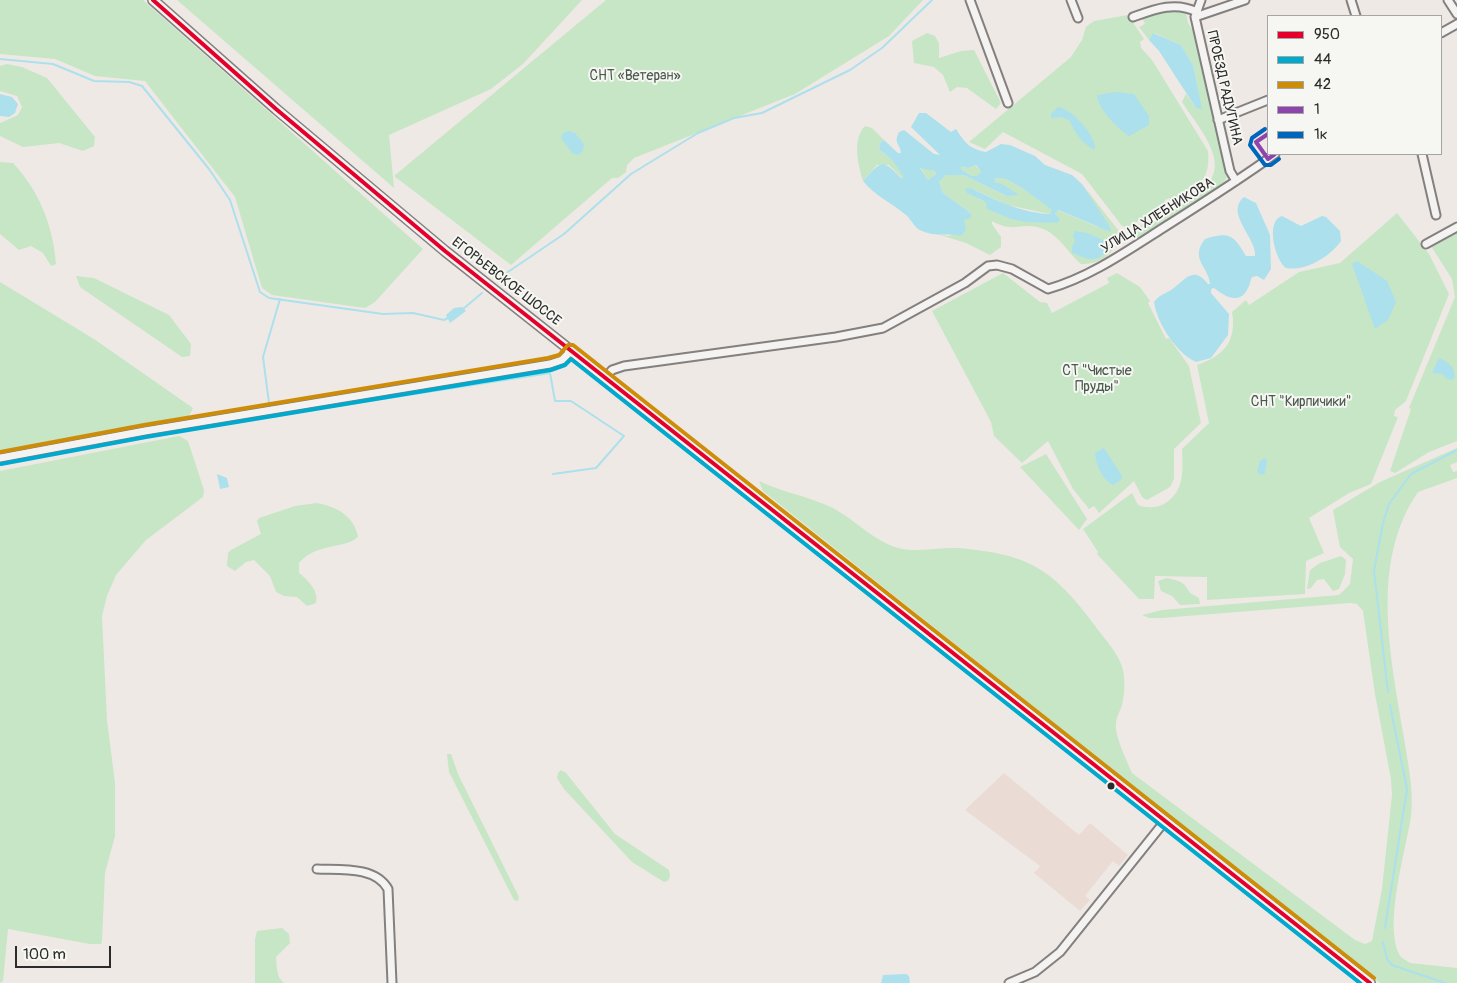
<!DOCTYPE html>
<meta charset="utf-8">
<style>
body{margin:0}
#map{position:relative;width:1457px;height:983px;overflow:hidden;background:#efe9e5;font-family:Pangolin,sans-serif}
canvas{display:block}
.legend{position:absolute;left:1267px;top:15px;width:175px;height:140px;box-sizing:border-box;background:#f6f6f2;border:1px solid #a5a5a2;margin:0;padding:6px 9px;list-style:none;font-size:15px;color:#2b2b2b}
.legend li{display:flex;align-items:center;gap:10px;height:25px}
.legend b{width:25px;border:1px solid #a5a5a2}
.scale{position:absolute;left:15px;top:946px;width:96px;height:22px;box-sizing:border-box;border:2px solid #2b2b2b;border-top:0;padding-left:6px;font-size:15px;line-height:18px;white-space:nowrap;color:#2b2b2b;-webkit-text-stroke:4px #f6f6f2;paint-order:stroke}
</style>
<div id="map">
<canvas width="1457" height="983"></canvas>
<ul class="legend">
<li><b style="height:6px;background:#e4002b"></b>950</li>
<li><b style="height:6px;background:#00a9ce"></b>44</li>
<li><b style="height:6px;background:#ce8d09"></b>42</li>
<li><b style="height:6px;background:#8e44ad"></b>1</li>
<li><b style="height:6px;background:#0065bd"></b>1к</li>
</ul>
<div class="scale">100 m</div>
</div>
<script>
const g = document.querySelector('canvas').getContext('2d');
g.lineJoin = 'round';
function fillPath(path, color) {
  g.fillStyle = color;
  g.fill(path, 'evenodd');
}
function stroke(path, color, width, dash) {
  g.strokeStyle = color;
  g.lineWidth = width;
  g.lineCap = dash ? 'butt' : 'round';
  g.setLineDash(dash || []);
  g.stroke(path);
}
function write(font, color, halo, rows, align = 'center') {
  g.font = font + ' Pangolin,sans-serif';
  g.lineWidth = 4;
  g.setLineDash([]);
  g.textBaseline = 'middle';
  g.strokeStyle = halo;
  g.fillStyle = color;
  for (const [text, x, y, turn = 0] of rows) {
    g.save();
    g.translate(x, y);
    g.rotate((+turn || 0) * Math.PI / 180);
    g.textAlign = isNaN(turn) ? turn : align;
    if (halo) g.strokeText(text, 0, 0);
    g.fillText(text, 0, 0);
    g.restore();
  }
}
const built = new Path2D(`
 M1004,773L1079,835L1090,823L1128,855L1119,866L1113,861L1085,896L1090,900L1080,911L1034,873L1040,866L965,810Z`);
const green = new Path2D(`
 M0,0H143L423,249L375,302L365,308L272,295L262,288L235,197L145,81L95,76L55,59L0,54Z
 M177,0H582L523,64L491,89L389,135L394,188Z
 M606,0H923L889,36L795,94L634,158L627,165L626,172L618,178H612L511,265L394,176Z
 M1173,9H1185L1188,23L1194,32L1227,177L1223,184L1136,240L1132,239L1131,234L1134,230L1210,181C1227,157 1195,123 1182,102L1186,94L1196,108H1201L1193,65L1181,45L1154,33L1149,40L1139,27L1145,24L1141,16Z
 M1128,15L1144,39L1140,42L1141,48L1152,60L1208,151C1211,184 1195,187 1171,201L1169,198L1165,200L1164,206L1128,227L1122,226L1082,174L1003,132L985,149L969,142L1071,57L1082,40L1086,27L1094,21Z
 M927,33L935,36L939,43V58L961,51L974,50L1001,103L996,109L967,88L957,87L950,92L943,75L934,67L914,63L912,41Z
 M7,64L22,67L47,78L95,137L94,146L83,151L59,143L23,147L0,136V123L18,115L22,107L17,96L0,91V66Z
 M865,126L872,128L884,140L880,143L879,149L892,160L905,177L902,178L889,165H877L863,181C858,165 852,139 865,126Z
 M0,162L13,163C39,191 53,225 56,264L51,266L43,253L31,246L19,250L0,234Z
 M975,165L981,172L978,176H972L961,169V166L968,168Z
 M920,167L935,171L936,174L928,180Z
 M946,175H963L1007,196L994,182L996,178L1006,179L1022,188L1051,208L1050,214L1007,205L971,188L979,199L1045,222L1057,223L1055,214L1057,210L1098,227L1095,206L1082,184L1122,235C1112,254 1103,264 1081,264C1067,252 1057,231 1037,227C1019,223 1013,233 992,221V224L1001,237V247L990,255L966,243L937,234L948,236L956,234L964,220L972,214L943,193L939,182Z
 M1397,213L1429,254L1449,294L1406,401L1395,410L1394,416L1398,417L1371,484L1349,493L1309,518L1324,553L1306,561L1305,594L1207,600V577L1155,576L1154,599H1139L1097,554L1098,552L1083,529L1132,493L1138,505C1146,508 1154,508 1162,505C1185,493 1183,471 1182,449L1209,423L1197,365C1224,356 1237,341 1232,312L1246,300L1249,305L1299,272L1340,263Z
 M1457,232V441L1429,452L1395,473L1390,471L1411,409L1409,408L1455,297L1452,279L1431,246Z
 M1003,273L1040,302L1047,303L1052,313L1109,283L1107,278L1117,273L1140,287L1150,301L1148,303L1166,339L1169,338L1189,366L1201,423L1174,449V479L1170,487L1147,500L1142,497L1134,481L1099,513L1094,506L1089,509L1073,489L1048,441L1022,463L994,436L991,422L932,311Z
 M76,276L94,278L169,315L191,344L190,356L182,357L80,287Z
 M0,282L94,339L193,408L189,416L0,453Z
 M179,436L188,441L204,490L203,497L146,540L116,575L107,596L102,616L107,720L115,783V836L105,873L102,941L101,944H90L8,929L3,981L0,983V471Z
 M1457,448V462L1450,465L1453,472L1457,471V478L1418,492C1369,563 1391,658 1404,738C1408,765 1414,789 1411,816C1406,850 1382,929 1401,957L1410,963L1457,968V983H1380L763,491L759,481C783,493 809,496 833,508C855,520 874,541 898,548C917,553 938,547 958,548C1027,554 1051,567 1093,623C1102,636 1115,649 1121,664C1126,676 1125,696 1121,708C1119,713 1116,718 1116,723C1114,735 1127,761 1132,773L1355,940L1365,944L1372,941L1382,889L1392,795L1391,779L1375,694L1363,611L1357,604L1350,603L1162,618H1149L1142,615L1162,610L1339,595L1350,584L1353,559L1340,547L1333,510L1380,482Z
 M1046,454L1087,519L1079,530L1020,467Z
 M317,503C337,507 353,515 358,536C350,549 316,542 299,563V573C308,580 319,591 316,603L307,606L297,597L284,596L276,592L270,576L254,560L246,562L235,571L227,566L228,553L231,550L261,534L257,521L259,518L295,506Z
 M1341,556L1346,560L1345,574L1339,589L1333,591L1324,579L1317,580L1311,588L1307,589L1310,570L1320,563Z
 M1167,578C1182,582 1183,581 1190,593L1199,598L1200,604L1180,605L1172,596L1161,591L1158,581Z
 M447,754H451L458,774L519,897L518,901L514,900L449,772Z
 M561,770L566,773L615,834L669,870L670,876L668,881L664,882L632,862L564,789L557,778L558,773Z
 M282,928L289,934L290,943L276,957C277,966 276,977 284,983H255V939L257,931Z`);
const water = new Path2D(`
 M1153,33L1181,45L1193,65L1202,109L1196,108L1159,51L1149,40Z
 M1116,92L1134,94L1149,116V125L1129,136C1117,128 1098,109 1097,95Z
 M0,94L12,97L18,104L15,113L9,117L0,116Z
 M1058,107C1071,108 1097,136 1095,150C1083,145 1074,131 1069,120L1061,117L1051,118V114Z
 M919,113H926L951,132L956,129C965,143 970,149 986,152L1001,144L1010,145L1035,156L1045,165L1072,175L1082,184L1110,227L1111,232L1058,210L1055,214L1060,220L1057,223L1027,222L1011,219L987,209L986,202L967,193L965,189L971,188C995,200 1022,213 1050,214L1051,209L1022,188L1006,179L996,178L994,182L1002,184L1019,195L1007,196L963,175H946L939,182L943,193L972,214L970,218L964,220L966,230L961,236C949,233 935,237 922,231C914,228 912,220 906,215C892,203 875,196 863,181C881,161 882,158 901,178L904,177L892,160L879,149L880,143L884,140L898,153H901C900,143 893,144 899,132L904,130L934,154L940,155L911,127ZM976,165L981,172L977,176H972L961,169V166L968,168ZM920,168L935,171L936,174L928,180Z
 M569,131L575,133L584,144L583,151L578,155L572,153L561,138L563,133Z
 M1244,197L1256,203L1270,235L1271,269L1264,280L1257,276L1252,277C1250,281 1250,285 1248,288C1240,306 1224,296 1214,288L1211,289V293L1229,314L1228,335L1211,358L1196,362C1176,353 1157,323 1154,302C1158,296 1164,294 1171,290C1184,281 1193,264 1208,284H1210C1209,267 1189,259 1205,239C1230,231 1234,236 1246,256H1255C1257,238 1224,213 1244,197Z
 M1282,216L1301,226L1322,216L1326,217L1340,231L1341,241C1331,256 1305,272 1286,268C1275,260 1265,221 1282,216Z
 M1075,231L1087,233L1113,244C1097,263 1095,262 1072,253V247L1075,241L1073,236Z
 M1357,261L1387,281L1396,302L1388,320L1375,329L1352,264Z
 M462,307L466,311L450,323L446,315L454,308Z
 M1439,358C1449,363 1454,366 1455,377L1452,380L1445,378L1443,374L1432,373Z
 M1104,448L1122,476L1121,480L1113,485C1102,479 1096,466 1095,453Z
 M1265,458L1267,460L1265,473L1262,475L1257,472L1260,461Z
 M217,474L227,478L229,487L220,489Z
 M906,974L909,976L910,983H881L883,975Z`);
const stream = new Path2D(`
 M0,59L53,64L94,81L129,82L142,86L209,169L230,200L260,292L269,298L383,314L413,313L444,320L448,318
 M499,278L564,234L631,174L698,133L734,118L762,113L850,70L882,48L932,0
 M463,309L482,293
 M269,403L263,357L280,299
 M305,411L550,373L555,401H571L624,436L596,468L553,474
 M272,415L273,417L291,413
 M1388,692L1374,571L1383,523L1389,504L1411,474L1457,450
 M1385,928L1407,789L1390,705
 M1383,942L1387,959L1392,965L1445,983`);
const minor = new Path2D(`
 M970,0L1008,103
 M1071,0L1078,18
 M1201,0L1195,17L1230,171L1236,181
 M1351,0L1356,16
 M1448,0L1457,14
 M1133,17C1155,9 1175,1 1197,12
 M1195,17L1245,0
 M1441,33L1457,24
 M1218,120L1268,100
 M1422,154L1436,215
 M1426,244L1457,227
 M605,378L612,370L624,366L836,337L883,328L965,283L988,266L997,265L1012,269L1048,289C1090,277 1127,251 1163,228C1201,204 1239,180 1275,154
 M0,458L145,431L550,364L562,360L571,351
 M317,869C340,870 375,866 388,889L392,983
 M1009,983L1035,972L1060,952L1165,821`);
const major = new Path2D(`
 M153,0L276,109L445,251L1370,983`);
const bus1 = new Path2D(`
 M153,0L276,109L445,251L1370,983`);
const bus2 = new Path2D(`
 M1,464L146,437L551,370L565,365L571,359L1360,983`);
const bus3 = new Path2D(`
 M0,452L144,425L548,358L559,355L568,345H573L1374,978`);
const bus4 = new Path2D(`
 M1268,134L1256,142L1268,159L1275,154`);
const bus5 = new Path2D(`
 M1265,129L1252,138L1250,145L1265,165H1271L1279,159`);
const markers = [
 [1111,786,4.5,"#2b2b2b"]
];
const parkNames = [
 ["СНТ «Ветеран»",635,76],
 ["СТ \"Чистые",1097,371],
 ["Пруды\"",1097,387],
 ["СНТ \"Кирпичики\"",1301,402]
];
const streetNames = [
 ["ПРОЕЗД РАДУГИНА",1224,88,77],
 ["УЛИЦА ХЛЕБНИКОВА",1158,216,-32],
 ["ЕГОРЬЕВСКОЕ ШОССЕ",506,282,38]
];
fillPath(built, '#ebdbd5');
fillPath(green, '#c6e6c6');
fillPath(water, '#ace0ec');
stroke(stream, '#ace0ec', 2);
stroke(minor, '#83807f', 11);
stroke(major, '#83807f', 12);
stroke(minor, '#f4f3f1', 7);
stroke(major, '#f4f3f1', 9);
stroke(bus1, '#e4002b', 4);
stroke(bus2, '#00a9ce', 4);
stroke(bus3, '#ce8d09', 4);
stroke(bus4, '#8e44ad', 4);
stroke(bus5, '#0065bd', 4);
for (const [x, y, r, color] of markers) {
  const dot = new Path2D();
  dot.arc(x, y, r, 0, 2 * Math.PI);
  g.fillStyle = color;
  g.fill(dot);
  stroke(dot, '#f6f6f2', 2);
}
write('14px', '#49594c', '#f6f6f2', parkNames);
write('14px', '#2b2b2b', '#f6f6f2', streetNames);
</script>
